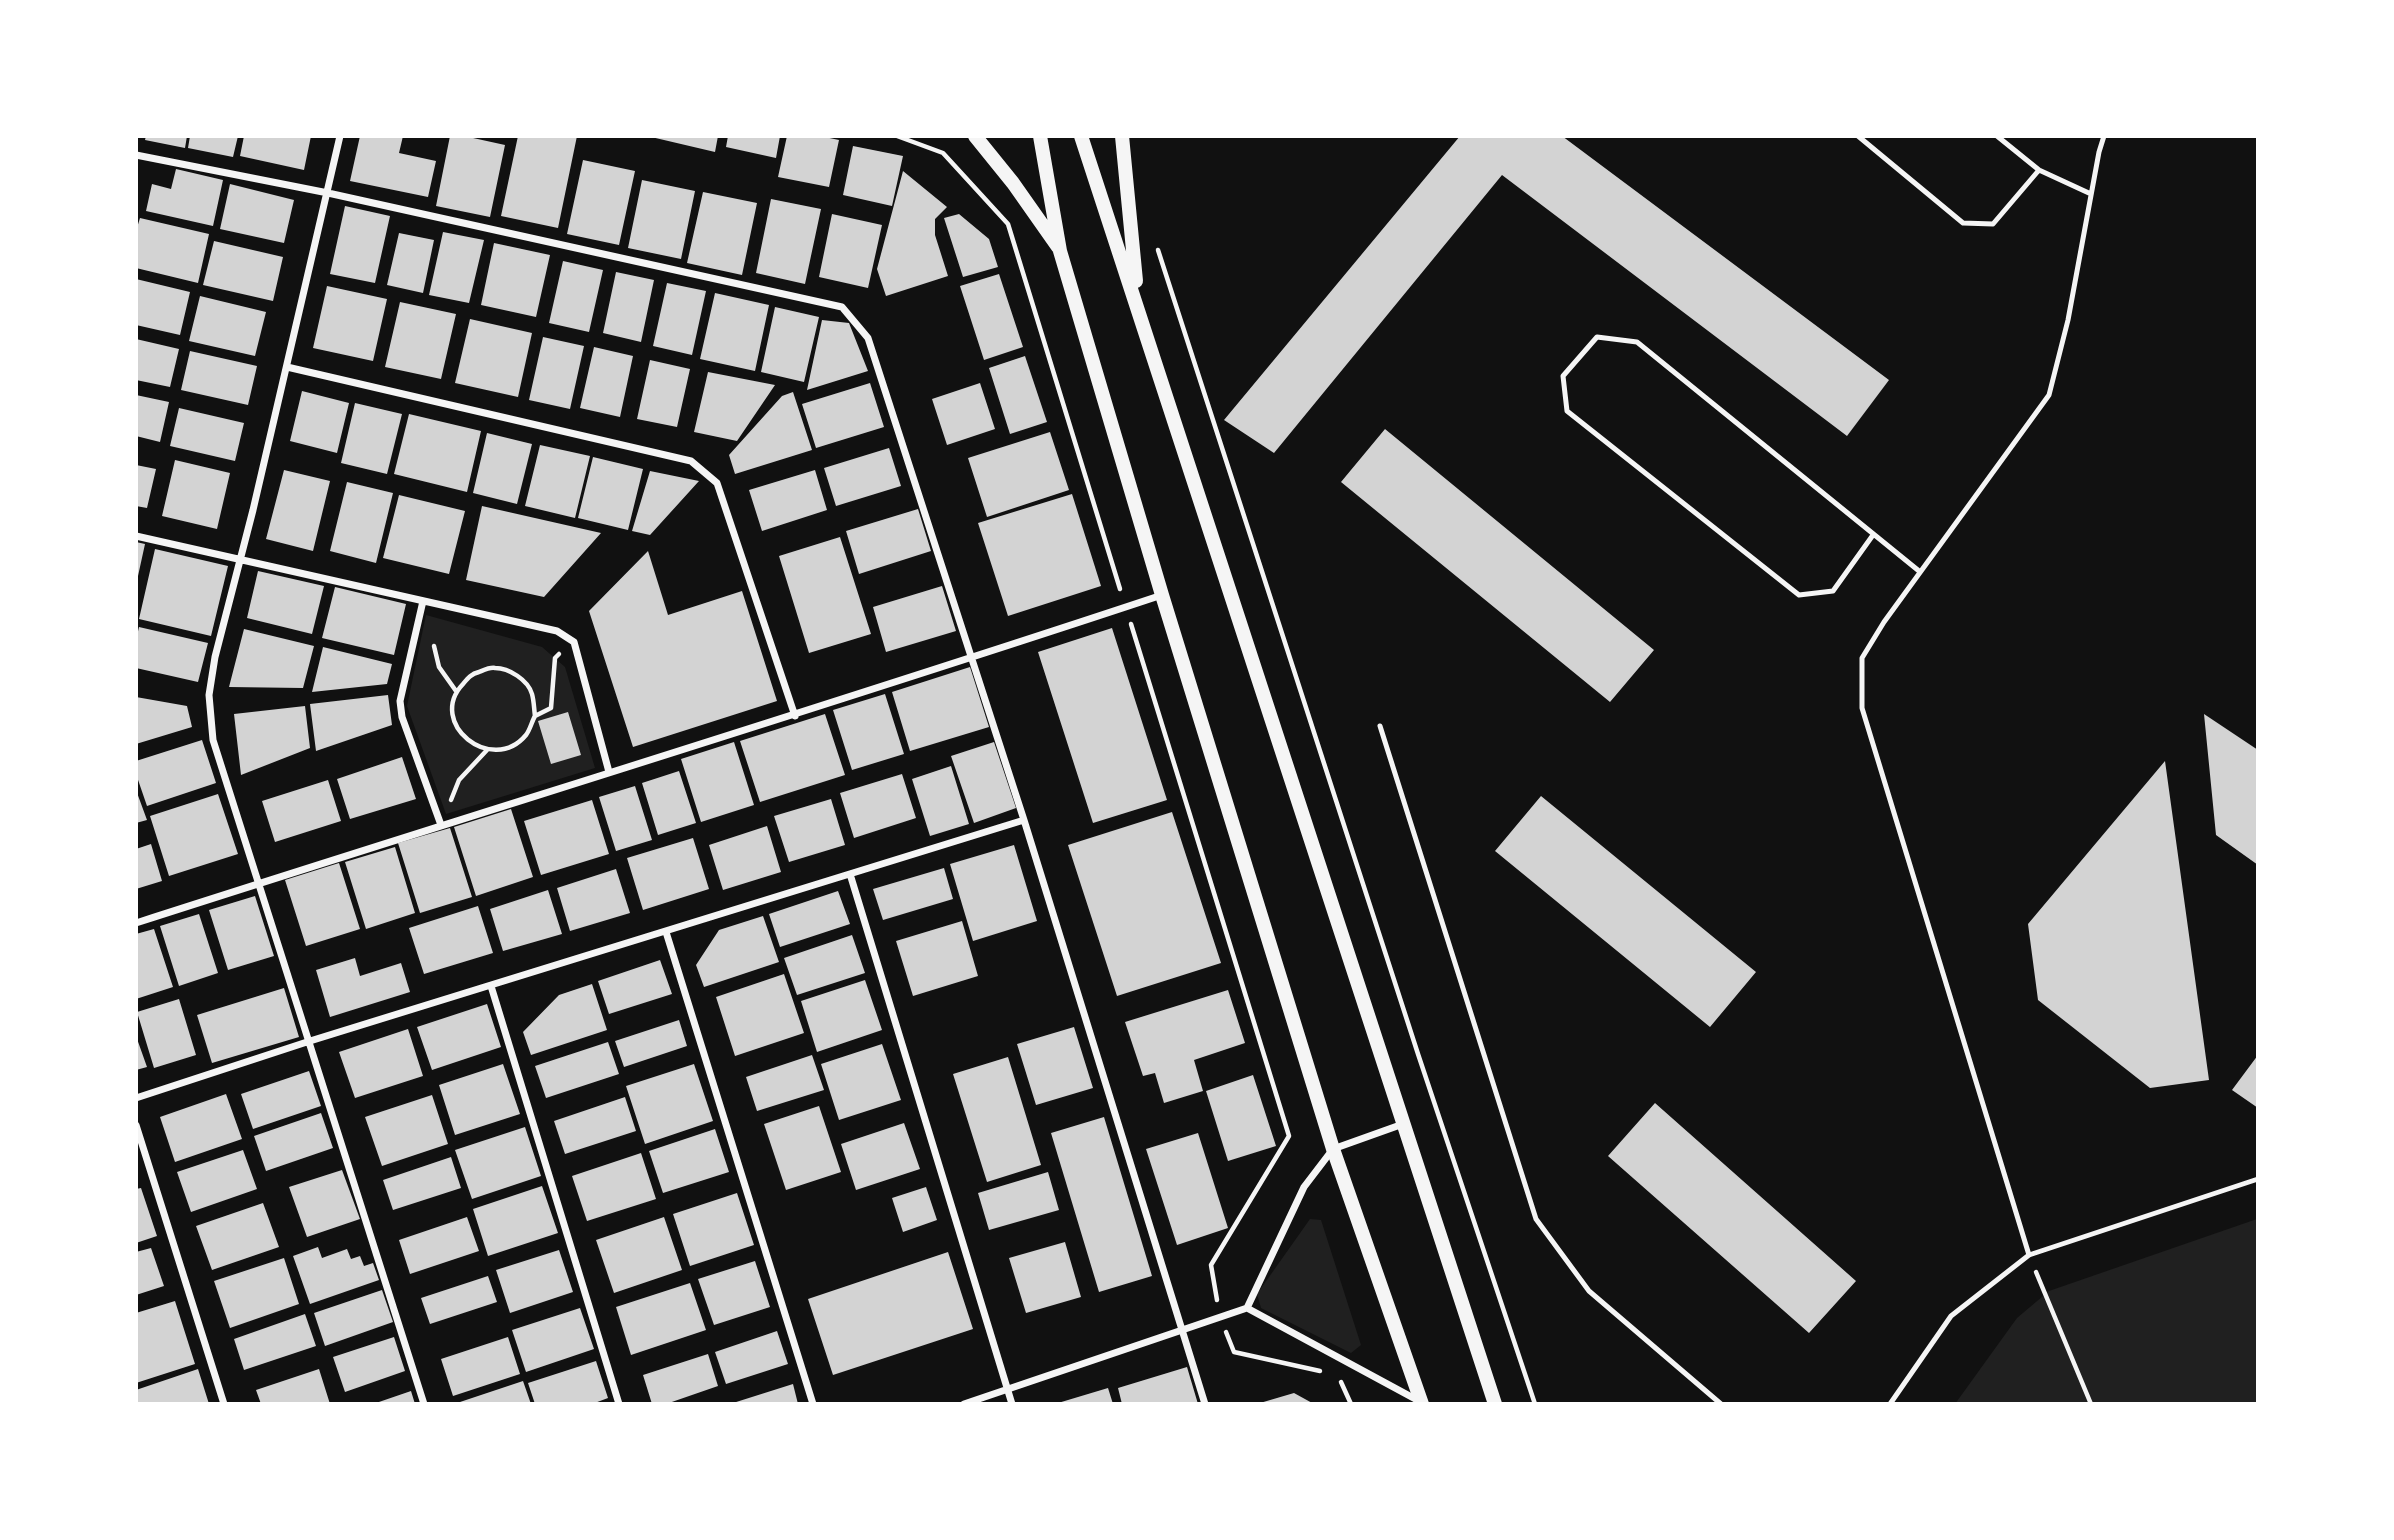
<!DOCTYPE html>
<style>
body{margin:0}
#map{position:relative;width:2394px;height:1540px;overflow:hidden;background:#111;font-family:"Work Sans",sans-serif}
canvas{display:block}
.frame{position:absolute;inset:0;border:138px solid #fff;pointer-events:none}
</style>
<div id="map">
<canvas width="2394" height="1540"></canvas>
<div class="frame"></div>
</div>
<script>
const g = document.querySelector('canvas').getContext('2d');
g.lineJoin = 'round';
function fillPath(path, color) {
  g.fillStyle = color;
  g.fill(path, 'evenodd');
}
function stroke(path, color, width, dash) {
  g.strokeStyle = color;
  g.lineWidth = width;
  g.lineCap = dash ? 'butt' : 'round';
  g.setLineDash(dash || []);
  g.stroke(path);
}
const green = new Path2D(`
 M426,615L542,647L565,667L595,768L446,814L407,706Z
 M1310,1219L1321,1220L1361,1345L1351,1353L1261,1308L1257,1294Z
 M2257,1219V1403L1955,1404L2017,1318L2049,1291Z`);
const building = new Path2D(`
 M146,136H187L185,148L145,140Z
 M190,136H238L233,157L188,148Z
 M244,136H311L304,170L240,156Z
 M360,136H403L399,153L436,161L428,197L350,181Z
 M450,136H464L505,145L490,217L436,206Z
 M518,136H577L558,228L501,216Z
 M647,136H718L715,152Z
 M728,136H780L776,158L726,147Z
 M787,136H820L839,140L829,187L778,177Z
 M1460,136H1562L1889,380L1847,436L1502,175L1274,453L1224,420Z
 M853,146L903,156L892,206L843,195Z
 M583,160L635,171L619,245L567,234Z
 M176,169L223,180L213,226L146,211L152,184L171,189Z
 M903,171L947,207L935,219V235L948,276L886,296L877,269Z
 M642,180L695,191L681,259L628,248Z
 M230,184L294,200L284,243L220,229Z
 M703,192L757,203L742,275L687,263Z
 M771,199L821,209L805,284L756,273Z
 M345,206L390,216L375,283L330,274Z
 M832,214L882,225L868,288L819,277Z
 M959,214L989,239L998,267L963,277L944,218Z
 M140,218L209,234L198,283L136,268V231Z
 M443,232L484,240L469,303L429,295Z
 M399,233L434,240L423,293L387,285Z
 M214,241L283,257L273,301L203,285Z
 M494,243L550,255L536,317L481,305Z
 M563,261L603,270L589,332L549,323Z
 M616,272L654,280L641,342L603,333Z
 M999,274L1023,347L984,360L960,286Z
 M136,279L190,292L180,335L136,325Z
 M667,283L706,291L692,355L653,346Z
 M327,286L387,299L373,361L313,348Z
 M715,293L769,305L755,371L700,359Z
 M200,296L266,312L255,356L189,341Z
 M400,302L456,314L441,379L385,367Z
 M775,307L819,317L804,382L761,372Z
 M470,319L532,333L518,397L455,383Z
 M822,320L849,323L868,371L807,390Z
 M543,337L584,346L570,409L529,400Z
 M136,339L179,349L170,387L136,380Z
 M594,347L633,356L620,417L580,408Z
 M190,351L257,366L248,405L181,390Z
 M1025,356L1047,422L1010,434L989,368Z
 M650,360L690,369L677,427L637,419Z
 M708,372L775,385L737,441L694,432Z
 M870,383L884,427L816,448L802,404Z
 M980,383L995,429L947,445L932,399Z
 M302,391L349,403L337,453L290,441Z
 M793,392L812,450L735,474L729,455L782,396Z
 M136,395L169,402L160,442L136,436Z
 M355,403L402,414L387,474L341,463Z
 M179,408L244,423L235,461L170,446Z
 M409,414L481,431L467,492L394,474Z
 M1385,429L1654,650L1610,702L1341,482Z
 M1050,432L1069,490L987,517L968,458Z
 M487,433L532,444L517,504L473,493Z
 M540,445L590,456L575,518L525,506Z
 M889,448L901,486L836,506L824,468Z
 M593,457L643,469L628,530L578,518Z
 M175,460L230,473L217,529L162,516Z
 M136,465L156,469L147,508L136,506Z
 M284,470L330,481L313,551L266,539Z
 M815,470L827,510L762,531L749,490Z
 M650,471L699,481L650,535L632,531Z
 M347,482L393,493L376,563L330,551Z
 M1072,494L1101,586L1008,616L978,523Z
 M399,495L465,511L449,574L383,558Z
 M482,506L601,533L544,597L466,580Z
 M918,509L931,551L859,574L846,531Z
 M840,537L871,634L809,653L779,556Z
 M136,542L145,544L138,576H136Z
 M155,549L228,566L211,636L139,619Z
 M648,551L668,615L742,591L777,701L633,747L589,611Z
 M258,571L324,586L312,634L247,618Z
 M942,586L956,631L886,652L873,607Z
 M335,587L406,604L394,655L322,638Z
 M139,627L208,643L198,682L136,668V640Z
 M1112,628L1167,800L1093,823L1038,652Z
 M244,629L314,646L303,688L229,687Z
 M323,647L392,664L387,684L312,692Z
 M970,667L989,727L910,751L892,692Z
 M885,694L904,754L852,770L833,710Z
 M388,695L392,725L316,751L310,704Z
 M136,697L187,706L192,727L136,744Z
 M305,706L310,748L241,775L234,714Z
 M568,712L581,755L551,764L538,721Z
 M825,714L845,775L760,802L740,741Z
 M2204,714L2258,750V865L2216,835Z
 M202,740L216,783L147,806L136,774V761Z
 M734,742L754,805L701,822L681,759Z
 M994,742L1016,808L974,823L951,756Z
 M402,757L416,799L350,819L337,779Z
 M2165,761L2209,1080L2150,1088L2038,1000L2028,924Z
 M951,766L969,824L930,836L912,779Z
 M679,771L696,823L658,835L642,783Z
 M902,774L916,818L854,838L840,793Z
 M328,780L341,821L275,842L262,801Z
 M635,786L652,840L616,851L599,797Z
 M136,790L147,820L136,823Z
 M218,794L238,854L169,876L150,816Z
 M1541,796L1756,972L1710,1027L1495,851Z
 M831,799L845,845L789,862L774,816Z
 M592,800L609,854L541,875L524,821Z
 M511,809L533,877L476,896L454,827Z
 M1172,812L1221,963L1117,996L1068,845Z
 M767,826L781,872L723,890L709,845Z
 M450,828L472,897L420,913L398,843Z
 M693,838L709,889L643,910L627,858Z
 M151,844L162,881L136,889V849Z
 M1014,845L1037,921L973,941L950,864Z
 M395,847L415,913L366,929L345,862Z
 M339,863L360,929L306,946L285,880Z
 M944,868L953,899L883,920L873,889Z
 M616,869L630,913L570,931L557,888Z
 M548,890L562,934L503,951L490,909Z
 M838,891L850,924L780,947L769,914Z
 M255,896L274,956L228,970L209,910Z
 M478,906L493,953L424,974L409,928Z
 M199,914L218,973L179,986L160,926Z
 M763,916L779,962L704,987L696,965L719,930Z
 M962,921L978,976L913,996L896,941Z
 M154,929L173,987L136,999V934Z
 M852,935L865,973L797,995L784,958Z
 M355,958L360,976L401,963L410,992L330,1017L316,970Z
 M660,960L672,994L609,1014L598,981Z
 M784,974L804,1033L735,1056L716,997Z
 M865,980L882,1030L817,1052L801,1001Z
 M592,984L607,1030L531,1055L523,1032L559,995Z
 M284,988L299,1037L212,1063L197,1015Z
 M1228,990L1245,1043L1194,1060L1203,1091L1164,1103L1155,1073L1143,1076L1125,1022Z
 M179,999L196,1055L154,1068L137,1012Z
 M487,1004L501,1047L432,1070L417,1027Z
 M679,1020L687,1046L624,1067L615,1041Z
 M1074,1027L1093,1088L1036,1105L1017,1044Z
 M408,1029L423,1076L355,1098L339,1052Z
 M136,1036L147,1067L136,1070Z
 M608,1042L619,1074L546,1098L535,1066Z
 M882,1044L901,1100L839,1120L821,1064Z
 M812,1055L824,1090L757,1111L746,1077Z
 M2258,1055V1108L2232,1090Z
 M1008,1057L1041,1165L987,1182L953,1074Z
 M503,1064L520,1114L455,1135L439,1085Z
 M694,1064L713,1121L645,1144L626,1086Z
 M309,1071L321,1106L253,1129L241,1094Z
 M1253,1075L1276,1146L1228,1161L1206,1091Z
 M226,1094L242,1139L175,1162L160,1117Z
 M432,1095L448,1144L382,1166L365,1117Z
 M625,1097L636,1131L565,1154L554,1121Z
 M1655,1103L1856,1281L1809,1333L1608,1156Z
 M819,1106L841,1172L786,1190L764,1124Z
 M321,1113L333,1148L266,1171L254,1136Z
 M1104,1117L1152,1276L1099,1292L1051,1133Z
 M904,1123L920,1169L856,1190L841,1144Z
 M525,1127L541,1176L472,1199L455,1150Z
 M715,1129L729,1172L663,1193L649,1151Z
 M1198,1133L1228,1228L1177,1245L1146,1149Z
 M243,1150L257,1189L191,1212L177,1172Z
 M641,1153L656,1199L587,1221L572,1176Z
 M451,1157L461,1188L393,1210L383,1180Z
 M342,1170L360,1219L307,1237L289,1187Z
 M1048,1172L1059,1210L989,1230L978,1193Z
 M542,1186L558,1233L488,1256L473,1209Z
 M926,1187L937,1220L903,1232L892,1198Z
 M141,1188L157,1236L136,1243V1189Z
 M737,1193L754,1245L690,1266L673,1214Z
 M263,1203L279,1247L212,1270L196,1226Z
 M467,1217L479,1251L410,1274L399,1240Z
 M664,1217L682,1270L614,1293L596,1240Z
 M1065,1242L1081,1297L1026,1313L1009,1258Z
 M318,1247L322,1258L347,1249L351,1259L360,1256L364,1266L373,1263L379,1280L310,1304L293,1256Z
 M151,1248L164,1286L136,1295V1252Z
 M559,1250L573,1292L510,1313L496,1270Z
 M948,1252L973,1329L833,1375L808,1299Z
 M284,1258L299,1304L230,1328L214,1281Z
 M755,1261L770,1307L714,1325L698,1279Z
 M488,1276L497,1302L430,1324L421,1298Z
 M690,1283L706,1330L631,1355L616,1307Z
 M382,1290L393,1322L325,1346L314,1313Z
 M175,1301L195,1364L136,1383V1313Z
 M580,1308L594,1349L526,1372L512,1330Z
 M305,1314L316,1346L244,1370L234,1339Z
 M777,1331L788,1364L726,1384L715,1352Z
 M394,1337L405,1371L345,1392L333,1357Z
 M508,1337L520,1374L453,1396L441,1359Z
 M708,1354L718,1386L666,1404H652L643,1375Z
 M596,1361L608,1398L592,1404H535L528,1383Z
 M1187,1367L1198,1404H1122L1118,1388Z
 M198,1369L209,1404H136V1390Z
 M319,1369L330,1404H261L256,1390Z
 M523,1381L531,1404H457V1403Z
 M793,1384L798,1404H733V1403Z
 M1108,1388L1113,1404H1058V1403Z
 M411,1391L415,1404H376V1403Z
 M1294,1393L1314,1404H1260V1403Z`);
const path = new Path2D(`
 M897,136L943,153L1008,224L1120,589
 M1158,250L1418,1054L1535,1404
 M1131,624L1289,1136L1211,1265L1217,1300
 M434,646L439,667L456,691
 M535,716C534,709 534,701 532,694C528,680 509,668 495,668C490,667 484,670 479,672C471,674 468,678 463,684C426,723 492,776 526,735C530,730 532,721 535,716L551,708L555,658L559,654
 M451,800L459,780L487,750
 M2036,1272L2091,1404
 M1226,1332L1234,1352L1320,1371
 M1341,1382L1351,1404`);
const service = new Path2D(`
 M1858,136L1963,223L1993,224L2039,170
 M1997,136L2039,170L2091,194
 M1873,535L1833,591L1799,595L1567,411L1563,376L1597,337L1637,342L1919,571
 M1380,726L1536,1219L1589,1291L1721,1404
 M2029,1255L1862,708V658L1884,622L2049,395L2068,320L2099,152L2104,136
 M1890,1404L1951,1316L2029,1255L2258,1179`);
const minor = new Path2D(`
 M340,136L253,510L215,657L209,695L213,740L424,1404
 M136,155L328,193L842,307L868,338L1024,820L1205,1404
 M287,367L691,461L717,483L795,716
 M136,536L557,631L574,642L609,772
 M423,601L400,701L402,717L441,825
 M850,874L1012,1404
 M136,923C478,813 822,708 1162,595
 M666,932L813,1404
 M491,986L619,1404
 M136,1098L310,1041L1024,820
 M136,1125L224,1404
 M1247,1308L1419,1401
 M964,1404L1247,1308L1304,1187L1333,1149L1403,1124`);
const secondary = new Path2D(`
 M975,136L1013,183L1058,247
 M1040,136L1060,251L1162,595L1333,1149L1422,1404
 M1081,136L1495,1404
 M1122,136L1136,281`);
fillPath(green, '#202020');
fillPath(building, '#d3d3d3');
stroke(path, '#f5f5f5', 4.5);
stroke(service, '#f5f5f5', 5);
stroke(minor, '#f5f5f5', 7);
stroke(secondary, '#f5f5f5', 14);
</script>
